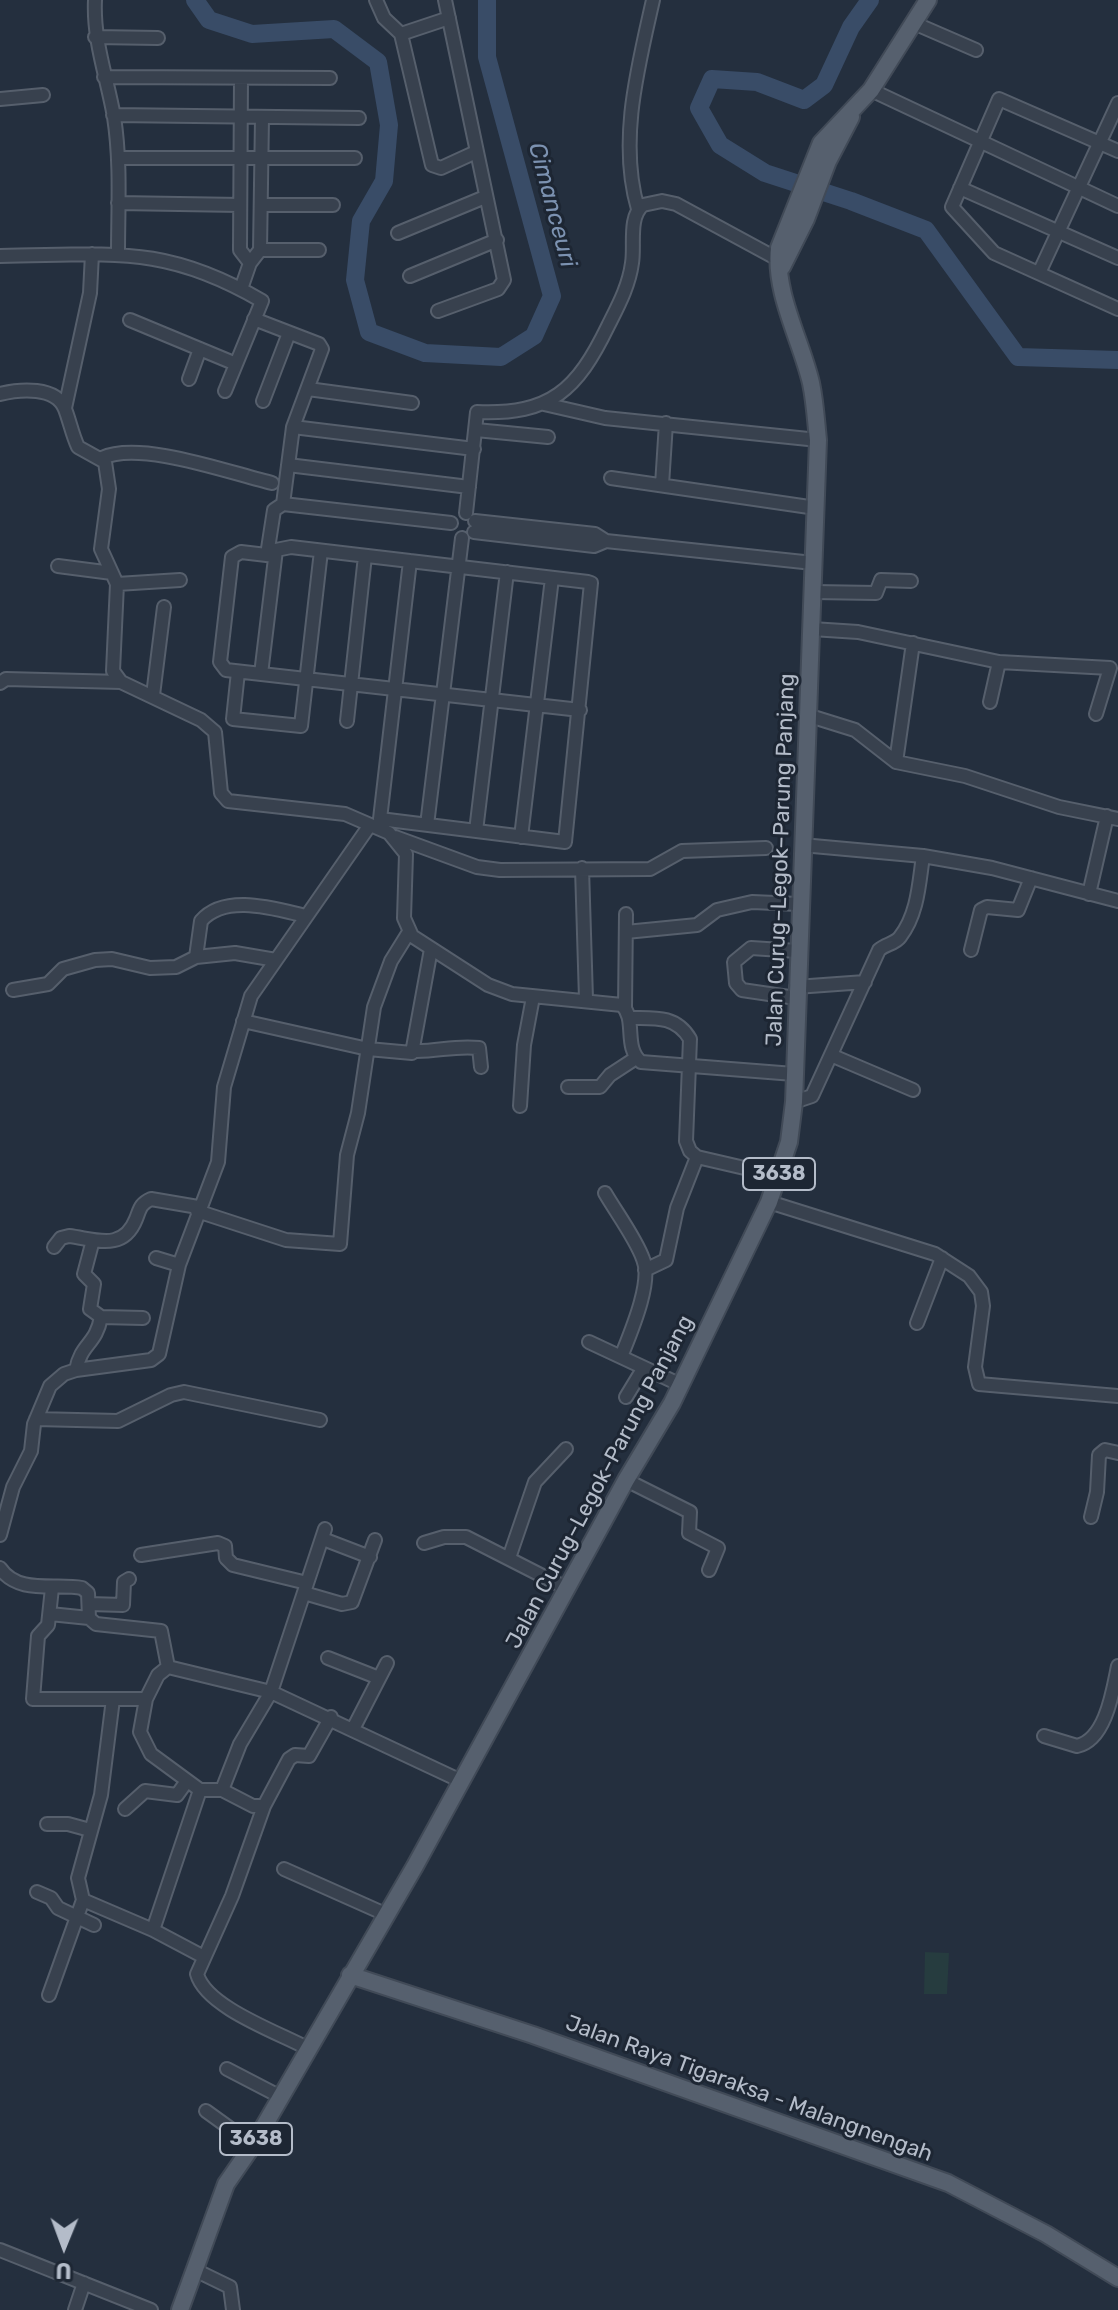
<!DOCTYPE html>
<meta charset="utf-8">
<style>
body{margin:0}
#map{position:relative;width:1118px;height:2310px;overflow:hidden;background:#242f3e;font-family:Rubik,sans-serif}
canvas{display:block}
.north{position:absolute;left:24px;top:2206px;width:80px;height:80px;-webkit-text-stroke:6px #1d2633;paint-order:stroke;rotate:181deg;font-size:22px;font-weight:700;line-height:32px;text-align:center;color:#b4bcc9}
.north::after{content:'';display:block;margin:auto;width:28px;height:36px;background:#b4bcc9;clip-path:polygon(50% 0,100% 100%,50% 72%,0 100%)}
</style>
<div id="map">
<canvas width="1118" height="2310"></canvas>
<div class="north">U</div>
</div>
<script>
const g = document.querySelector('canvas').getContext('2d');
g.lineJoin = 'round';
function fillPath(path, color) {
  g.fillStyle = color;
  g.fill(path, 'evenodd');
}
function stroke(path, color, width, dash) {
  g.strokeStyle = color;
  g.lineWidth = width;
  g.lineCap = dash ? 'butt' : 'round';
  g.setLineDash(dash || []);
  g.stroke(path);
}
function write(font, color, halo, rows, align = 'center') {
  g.font = font + ' Rubik,sans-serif';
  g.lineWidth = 6;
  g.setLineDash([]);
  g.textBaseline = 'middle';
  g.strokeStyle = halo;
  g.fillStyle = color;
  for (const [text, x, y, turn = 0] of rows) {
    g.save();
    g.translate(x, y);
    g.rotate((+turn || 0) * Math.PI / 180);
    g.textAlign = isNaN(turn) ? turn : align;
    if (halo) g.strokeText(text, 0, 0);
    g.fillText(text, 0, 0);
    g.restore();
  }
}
const green = new Path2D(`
 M925,1952L949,1953L947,1994H924Z`);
const river = new Path2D(`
 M195,0L209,20L252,34L334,29L378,62L389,125L384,181L361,221L355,280L369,332L425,353L501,357L534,336L552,296L487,57V0
 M870,0L851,27L824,85L804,100L757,82L712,79L699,108L720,145L765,173L851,201L926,230L1018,357L1118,360`);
const minor = new Path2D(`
 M95,0C93,41 107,77 114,117C121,162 118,208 118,254
 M376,0L384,18L401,34
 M449,18L401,34L432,165L441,168L476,152
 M916,24L976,50
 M95,37L158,38
 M104,77L330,78
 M241,78L240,250L250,263
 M871,90L1118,206
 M0,99L43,95
 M113,115L359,118
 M1118,151L999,99L952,207L994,253L1118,309
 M119,158H355
 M960,188L1118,258
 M118,203L240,205
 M261,205H333
 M638,209C618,141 638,67 653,0
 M398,233L485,197
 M260,250H319
 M0,256C109,255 163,243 262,301L225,391
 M1039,273L1118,103
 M410,276L497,240
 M241,289L250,263L260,250L262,118
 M438,311L498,289L504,280L445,0
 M254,319L319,344L322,349L293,427L283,504L274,510L267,555
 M130,320L236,364
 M189,379L200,349
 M308,389L412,403
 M0,394C20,389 56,386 65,409C70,422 72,434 78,447L105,462L109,489L101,549L117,584L113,671L121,682L201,720L215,732L221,793L228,801L345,814L389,833L406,854L404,918L412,936L488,985L512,994L622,1005C637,1020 623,1047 641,1062L794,1074
 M263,401L289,333
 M544,404L605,418L818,440
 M65,408L90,293L92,254
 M293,427L474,449
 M476,430L548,437
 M102,458C140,440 230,473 272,483
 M288,465L469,487
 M611,478L816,508
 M662,485L666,423
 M283,504L451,523
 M466,513L477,412C551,415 577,390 608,326C618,306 629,286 632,263C635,246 628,217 643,205L662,201L676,204L783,262
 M475,521L595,534L606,541
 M474,532L594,546L606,541L813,563
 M275,556L241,552L232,557L220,662L226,670L580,710
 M58,566L112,573
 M117,584L180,580
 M814,592L876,593L881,580L911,581
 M812,629L858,632L999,662L1110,668L1096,714
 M238,672L233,719L301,726L321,551
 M261,674L276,550L291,547L588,582L591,583L565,842L380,819L410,561
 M0,683L6,679L121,682
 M153,695L164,607
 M990,702L999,662
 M810,716L855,730L896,762L965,776L1059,807L1118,819
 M347,721L365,556
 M896,762L913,643
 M427,825L462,538
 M476,831L507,572
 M395,837L477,867L500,870L650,869L682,851L766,848
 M521,837L552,578
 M802,845L923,856L992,868L1118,901
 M582,868L586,999
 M1089,894L1107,816
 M626,932L697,925L717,910L752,902L798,904
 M971,950L981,910L987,907L1018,910L1031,878
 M196,957L201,921C225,893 275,909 306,916
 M796,987L865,982
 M13,990L48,984L63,969L95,960L112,959L150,968L176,967L196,957L235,953L276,960
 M796,998L742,990L736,983L734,962L751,948L797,951
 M625,1008L626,914
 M629,1018C654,1018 676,1015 690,1039L686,1141L690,1151L697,1157L779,1176
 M243,1021L368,1049L412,1053L431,949
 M413,1051C437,1052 454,1045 479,1048L481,1067
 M833,1056L913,1090
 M568,1087H600L610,1075L636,1058
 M794,1102L812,1096L879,950C885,944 895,944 900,937C918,914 919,883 923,856
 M520,1106L524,1045L533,997
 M605,1193C616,1212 636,1239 643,1259C653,1282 630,1334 621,1357
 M769,1202L935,1254L969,1276L981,1292L983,1306L975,1367L979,1384L1118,1396
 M197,1211L286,1240L340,1244L347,1155L358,1113L374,1007L391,961L409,932
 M54,1247L61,1238L69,1236C95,1239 123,1252 136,1219C140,1209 140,1204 151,1199L198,1207
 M156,1258L179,1265
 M645,1270L666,1260L677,1208L697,1157
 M101,1317L143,1318
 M917,1323L942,1258
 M589,1342L681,1385
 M76,1370C81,1343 96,1345 101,1317L90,1309L94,1284L84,1274L93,1240
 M626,1397L643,1369
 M36,1419L118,1421L171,1395L184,1392L320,1420
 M626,1480L690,1512L689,1533L718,1548L709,1570
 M1091,1517L1097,1492L1099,1455L1105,1450L1118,1453
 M0,1535L13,1487L31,1451L34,1424L50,1386L64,1374L76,1370L151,1360L159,1354L179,1265L218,1162L224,1087L251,996L370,825
 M323,1539L370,1557
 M424,1543L444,1537H466L568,1589
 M141,1555L218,1543L225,1546L226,1558L233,1565L307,1583
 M509,1558L535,1482L566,1449
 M0,1568C18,1595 56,1583 82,1588L88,1593L89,1618L96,1624L161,1631L168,1667
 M52,1588L48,1625L38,1636L33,1699H146L158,1675L168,1667L271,1692L461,1781
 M304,1593L342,1604L352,1602L375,1540
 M89,1604L123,1605L124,1582L129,1579
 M50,1614L89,1618
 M328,1658L379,1678
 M113,1699L101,1795L78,1878L83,1900L153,1930L204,1957
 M146,1699L140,1732L151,1754L200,1790H222L253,1806H264L232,1896L197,1974C206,2007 277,2032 307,2048
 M353,1729L387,1663
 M1044,1736L1077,1746C1106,1740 1113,1690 1118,1666
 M222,1790L240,1744L271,1692L325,1529
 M264,1806L289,1759L295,1755L309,1756L331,1717
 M125,1809L145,1791L177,1795L187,1781
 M47,1824H68L90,1830
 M284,1869L385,1914
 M37,1892L51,1898L58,1908L94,1925
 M153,1930L200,1790
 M49,1995L83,1900
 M227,2069L279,2096
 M206,2111L253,2145
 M0,2250L151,2310
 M195,2270L230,2287L233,2310
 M75,2310L84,2283`);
const major = new Path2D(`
 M782,267L806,219L828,161L851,117
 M350,1975L533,2035L948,2183L1046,2234L1118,2278
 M180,2310L226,2184L253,2145L415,1866L626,1480L672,1403L769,1202L789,1142L794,1102L818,440C816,421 815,402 811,383C801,340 774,293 779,248L821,143L871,90L928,0`);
const shields = [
 [779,1174,72],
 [256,2139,72]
];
const shieldNames = [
 ["3638",779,1174],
 ["3638",256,2139]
];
const streetNames = [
 ["Jalan Curug–Legok–Parung Panjang",781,860,-88],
 ["Jalan Curug–Legok–Parung Panjang",600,1482,-62],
 ["Jalan Raya Tigaraksa - Malangnengah",749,2089,20]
];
const waterNames = [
 ["Cimanceuri",552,205,75]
];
fillPath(green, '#263c3f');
stroke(river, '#394c67', 18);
stroke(minor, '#565f6c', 16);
stroke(major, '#414a57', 20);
stroke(minor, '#38414e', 12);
stroke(major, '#56606e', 16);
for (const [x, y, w] of shields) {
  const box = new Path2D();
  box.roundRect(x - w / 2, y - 16, w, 32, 6);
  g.fillStyle = '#1d2633';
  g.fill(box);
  stroke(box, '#b4bcc9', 2);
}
write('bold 20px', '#b4bcc9', null, shieldNames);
write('22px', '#b4bcc9', '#1d2633', streetNames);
write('italic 24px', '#7c92b1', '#1d2633', waterNames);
</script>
